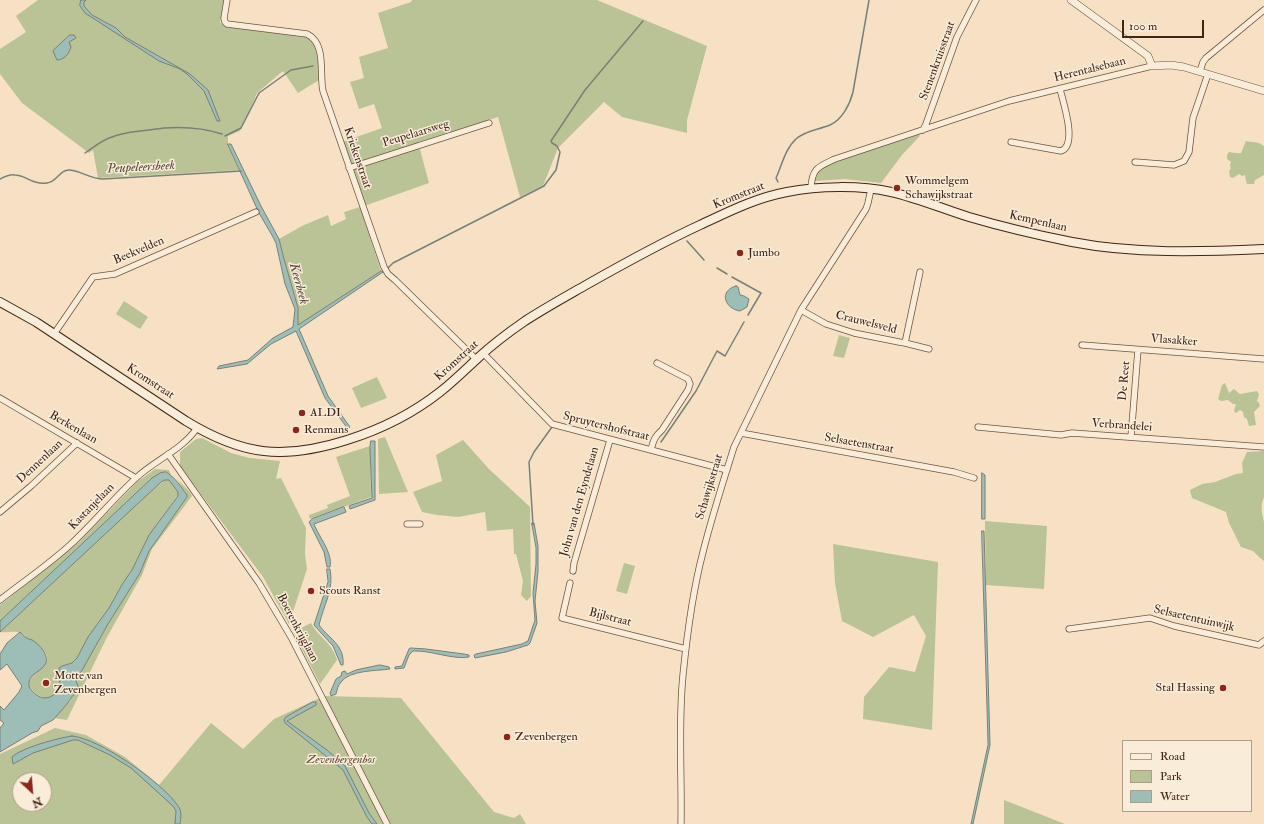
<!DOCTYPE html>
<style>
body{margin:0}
#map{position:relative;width:1264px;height:824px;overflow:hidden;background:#f6e1c5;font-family:"IM FELL Double Pica",serif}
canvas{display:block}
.legend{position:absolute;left:1122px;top:740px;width:130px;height:72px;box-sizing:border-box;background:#f9ecd9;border:1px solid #b09c8b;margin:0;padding:5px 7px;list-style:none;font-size:12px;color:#422517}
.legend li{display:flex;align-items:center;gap:8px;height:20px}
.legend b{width:20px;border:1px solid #b09c8b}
.north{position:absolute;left:12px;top:772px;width:40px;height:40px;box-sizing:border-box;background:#f9ecd9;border:1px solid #b09c8b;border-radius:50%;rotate:154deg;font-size:11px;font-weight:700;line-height:16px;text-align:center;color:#422517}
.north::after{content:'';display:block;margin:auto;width:14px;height:18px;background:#8f2418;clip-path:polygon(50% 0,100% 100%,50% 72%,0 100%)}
.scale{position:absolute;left:1122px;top:20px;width:82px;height:18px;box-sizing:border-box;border:2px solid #422517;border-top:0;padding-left:5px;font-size:12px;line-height:14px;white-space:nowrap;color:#422517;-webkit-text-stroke:3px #f9ecd9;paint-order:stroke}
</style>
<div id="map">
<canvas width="1264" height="824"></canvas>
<ul class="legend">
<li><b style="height:5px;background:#f9ecd9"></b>Road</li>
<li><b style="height:11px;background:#bac396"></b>Park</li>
<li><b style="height:11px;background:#9dbdb7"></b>Water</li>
</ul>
<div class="north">N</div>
<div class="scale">100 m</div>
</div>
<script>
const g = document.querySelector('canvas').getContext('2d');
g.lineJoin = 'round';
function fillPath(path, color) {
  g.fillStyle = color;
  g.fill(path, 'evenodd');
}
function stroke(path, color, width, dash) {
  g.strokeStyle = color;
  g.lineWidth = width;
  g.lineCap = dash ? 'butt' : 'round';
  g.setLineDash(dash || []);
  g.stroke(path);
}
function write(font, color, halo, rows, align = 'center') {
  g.font = font + ' "IM FELL Double Pica",serif';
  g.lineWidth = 3;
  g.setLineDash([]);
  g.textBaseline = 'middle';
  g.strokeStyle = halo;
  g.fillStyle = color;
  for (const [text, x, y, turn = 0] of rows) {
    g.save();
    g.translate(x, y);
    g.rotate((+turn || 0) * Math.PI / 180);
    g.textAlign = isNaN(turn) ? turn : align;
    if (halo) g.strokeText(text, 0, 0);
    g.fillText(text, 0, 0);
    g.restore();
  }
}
const green = new Path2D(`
 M38,0H224L220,23L310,37L317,48L320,70L319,80L298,93L283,71L257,93L250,110L240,131L228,136V145L239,170L98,178L93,150L89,153L22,103L0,74V49L26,32L16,16Z
 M412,0H597L707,46L687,120V133L622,117L604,102L558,148L543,186L520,197L498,117L418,142L429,183L364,206L342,142L382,128L374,104L359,109L350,82L364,78L359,57L388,48L378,13L411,2Z
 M920,134L919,137L902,155L881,183L845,179L815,181L814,179L820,169L838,161Z
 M1246,141L1259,143L1264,146V175L1255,180L1254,184H1247L1246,181L1245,175L1242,176L1239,174L1233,178L1230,177L1229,171L1231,169L1230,165L1231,162L1227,159V155L1229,152C1233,152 1236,154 1241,153Z
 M360,207L381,271L298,325V308L284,259L279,239L302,226L328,215L331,226L346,219L344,212Z
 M124,301L148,317L140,329L116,314Z
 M839,335L850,338L844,358L833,356Z
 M377,377L387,398L361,408L352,388Z
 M1225,383L1229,393L1234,389L1240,394L1257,391L1259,394L1257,401L1259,403L1260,406L1254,412L1256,425L1249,426L1247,419L1244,417L1243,412L1240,410L1236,413L1234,411L1236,404H1233L1228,400L1221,401L1218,399L1222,385Z
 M385,437L408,492L379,494L378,439Z
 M202,438L231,453L250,458L280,461L276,479L281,478L306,528L305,554L307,569L289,624L263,577L180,466V452L196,439Z
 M463,440L489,469L530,507L531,596L527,601L521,595L523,581L516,554H514L513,529L487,531L485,512L458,517L437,515L422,512L413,492L442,481L436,455Z
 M370,446L371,497L310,519L309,515L328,508L327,505L350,496L336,457Z
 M1264,451V497C1260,507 1262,513 1264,522C1264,534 1264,549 1264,561L1259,557L1253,551L1241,547L1229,523L1226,512L1192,498L1190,490L1202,484L1215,482L1236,474L1243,473L1242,463L1247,452Z
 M155,469L169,470L171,475L166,472L152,478L0,621V605L79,542L137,482Z
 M177,479L190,492L192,496L152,549L142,575L106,639L67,720L54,718L70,701L78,686L76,681L77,677L100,639L108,624L140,573L149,551L187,497Z
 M165,480H169L178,492V495L149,535L132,570L123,583L109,608L88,637L77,658L72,663L62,666L59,671C63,684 59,695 46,699L36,694L29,687C27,669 57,667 44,651C42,648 37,645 34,643C29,640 23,633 18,632C12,631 5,633 0,632L152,490Z
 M985,521L1047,526L1044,589L986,585Z
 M833,544L938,562L932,730L863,719L864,697L889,667L915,672L926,636L914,615L873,637L842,621L835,583Z
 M624,563L635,566L627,594L616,591Z
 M311,623C319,638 332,642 337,660L320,684L296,637L301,628Z
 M324,696L401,698L494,812L514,818L520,814L526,824H0V754L55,728L86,735L125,757L159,785L211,723L243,749L274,719ZM20,780H44V804H20Z
 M1004,800L1065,824H1004Z`);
const water = new Path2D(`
 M81,0H86L84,2V6L92,15L116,28L125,37L190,74L208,90L220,121H217L204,91L187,74L180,69L159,61L85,13L80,6Z
 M70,35H74L76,38L69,42L71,47C69,54 64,60 57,60L53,51Z
 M228,144H231L261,206L279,239L284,259L298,308V325L378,273L381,271L383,272L299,329L328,396L350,427L348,429L325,398L296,331L271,344L247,364L217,369L219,366L248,360L273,338L293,327L295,309L285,284L276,243L273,237L259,213Z
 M736,286L738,287L740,295L744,296L749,299L747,307L740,311C725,309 718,291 736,286Z
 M371,441H375V500L350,509L349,506L351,505L372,498L370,448Z
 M166,472C176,478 180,486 187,495V497L149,551L140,573L108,624L76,681L78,686V692L74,694L67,704L53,720L41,726L38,731L32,733L0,752V728L4,723L0,720V706L4,710L19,692L22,686L7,664L0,670V654L7,643L20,632C22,634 24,637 27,638C30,640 32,639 35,642C43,648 52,660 42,668C35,675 28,674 29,687C38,701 52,702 60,687L59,668L62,666L72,663L77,658L88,637L109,608L123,583L132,570L149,535L178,496V492L169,480H165L161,482L0,632V621L152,478L160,473Z
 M982,473L985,475V519H982Z
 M344,507L346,512L314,524C319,537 333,553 330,567H327L324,552L309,522L312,519Z
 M532,523H534L538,546V571L535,601L537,623L530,643L528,645L506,652L475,658L474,655L476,654L522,644L528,641L535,620L533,593L536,564V548Z
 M982,531H984L990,745L973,824H971L988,745Z
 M327,569H330C334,590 324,604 319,625C328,638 345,645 343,665H341L333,646L314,625L328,582Z
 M411,648L426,649L464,654L469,655V657C452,660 431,650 413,651L409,655L404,668L395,669V667L402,666L409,649Z
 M380,665L389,667L390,669C376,671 350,670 341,682C338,685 337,690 336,694L331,696L330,693L336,679L341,676L342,672L345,671L347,674L356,670Z
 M313,702H316V705L287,721L327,750L345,766L369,813L377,824H372L367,817L343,770L285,723L284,720L286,717Z
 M72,736C99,738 163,783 178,806C182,811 181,818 180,824H175L176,811L173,806L131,768L110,755L78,740H73L33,753L13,764L12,757C21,748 58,738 72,736Z`);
const stream = new Path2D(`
 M225,136L241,128L259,93L291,70L313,66
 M85,153C94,147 102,140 112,137C124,132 136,132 149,130C174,126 197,126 222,134
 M0,179C4,177 10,174 15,175C26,175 32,185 47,183C57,182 60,169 70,170C81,171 91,179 103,179L241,171
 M778,182L776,178C782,165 785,149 796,139C806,130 818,130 830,125C842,120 850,104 853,92L869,0
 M687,241L704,260
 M388,268L393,263L544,186L556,170L560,152L557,146L552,143L551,141L585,90L643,21
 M717,268L727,274
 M732,277L761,293L748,315
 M661,442L696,391L717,351L725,356L744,322
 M533,525L529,462L534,452L552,427`);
const minor = new Path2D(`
 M227,0L224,18L225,22L227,24L307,34C327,44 319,73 323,91L384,267L388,274L395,280L476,359
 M1200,71L1203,62L1206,58L1264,10
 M923,130L926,124L957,37L976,0
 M1011,142L1061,151C1078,145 1063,102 1060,89
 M1135,162L1174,165L1184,161L1189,152L1193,118L1208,74
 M349,168L489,123
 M811,188C812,168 818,167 835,159L1009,101L1152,66
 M801,310L826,324L854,333L899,342L905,343L929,349
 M54,334L93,277L115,274L256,212
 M905,343L920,272
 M1082,345L1264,359
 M483,353L552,424L727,470
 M0,398L136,478
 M978,427L1061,435L1072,433L1264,447
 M741,433L954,472L974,478
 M1131,437L1138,350
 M651,450C653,441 655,436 662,430L688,390L690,384L688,379L657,363
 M168,454L259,583L291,637L387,824
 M0,512L31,486L77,443
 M407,524H420
 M573,571L574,563L610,440
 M570,583L562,618L686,649
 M0,600C23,582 48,565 70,545C93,524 113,499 136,478C155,460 182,450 197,428
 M1069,629L1150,618L1174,626L1259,645L1264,641
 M681,824C682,775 678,724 683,675C687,635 693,590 703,552C712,516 723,482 734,447L801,310L866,209L868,203L871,189`);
const tertiary = new Path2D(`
 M1071,0L1148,56L1152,66L1171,65L1184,67L1264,91`);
const secondary = new Path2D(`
 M0,302L36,322L186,421C243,456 284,460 347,440C382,429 412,414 440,392C454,381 466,369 479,357C493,344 509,332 525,321C545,308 565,297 586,285C623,264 661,243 700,225C728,212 755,198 787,192C818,186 860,185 891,192C918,198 943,209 969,217C1003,227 1037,235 1072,242C1134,254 1201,252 1264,249`);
const markers = [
 [897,188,4,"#8f2418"],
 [740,253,4,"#8f2418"],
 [302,413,4,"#8f2418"],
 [296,430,4,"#8f2418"],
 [311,591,4,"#8f2418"],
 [46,683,4,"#8f2418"],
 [1223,688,4,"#8f2418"],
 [507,737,4,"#8f2418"]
];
const streetNames = [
 ["Stenenkruisstraat",938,61,-70],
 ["Herentalsebaan",1090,70,-14],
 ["Peupelaarsweg",416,134,-17],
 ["Kriekenstraat",357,158,71],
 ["Kromstraat",739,196,-22],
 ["Kempenlaan",1038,222,13],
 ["Beekvelden",139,251,-23],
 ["Crauwelsveld",866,323,14],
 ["Vlasakker",1174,341,4],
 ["Kromstraat",457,361,-42],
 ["De Reet",1125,381,-85],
 ["Kromstraat",150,382,33],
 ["Verbrandelei",1122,426,4],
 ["Spruytershofstraat",606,427,14],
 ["Berkenlaan",73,428,30],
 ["Selsaetenstraat",859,444,10],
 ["Dennenlaan",40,462,-43],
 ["Schawijkstraat",710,487,-73],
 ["John van den Eyndelaan",580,502,-74],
 ["Kastanjelaan",92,507,-46],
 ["Bijlstraat",610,618,14],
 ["Selsaetentuinwijk",1194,619,13],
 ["Boerenkrijglaan",297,628,62]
];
const poiNames = [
 ["Wommelgem",905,181],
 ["Schawijkstraat",905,195],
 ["Jumbo",748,253],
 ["ALDI",310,413],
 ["Renmans",304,430],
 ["Scouts Ranst",319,591],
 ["Motte van",54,676],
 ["Zevenbergen",54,690],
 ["Stal Hassing",1215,688,"right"],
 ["Zevenbergen",515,737]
];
const parkNames = [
 ["Zevenbergenbos",341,760]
];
const waterNames = [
 ["Peupeleersbeek",141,168,-3],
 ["Keerbeek",298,284,75]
];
fillPath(green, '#bac396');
fillPath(water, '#9dbdb7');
stroke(water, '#798077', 1);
stroke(stream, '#798077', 1.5);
stroke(minor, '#6f5442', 7);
stroke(tertiary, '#6f5442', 8);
stroke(secondary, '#422517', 10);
stroke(minor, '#f9ecd9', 5.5);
stroke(tertiary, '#f9ecd9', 7);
stroke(secondary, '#f9ecd9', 8);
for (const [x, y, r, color] of markers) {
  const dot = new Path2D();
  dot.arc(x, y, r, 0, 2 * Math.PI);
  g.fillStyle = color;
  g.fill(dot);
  stroke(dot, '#f9ecd9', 1.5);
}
write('12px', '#422517', '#f9ecd9', streetNames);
write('12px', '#422517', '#f9ecd9', poiNames, 'left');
write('italic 12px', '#604c37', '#f9ecd9', parkNames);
write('italic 13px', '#594b3f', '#f9ecd9', waterNames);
</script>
